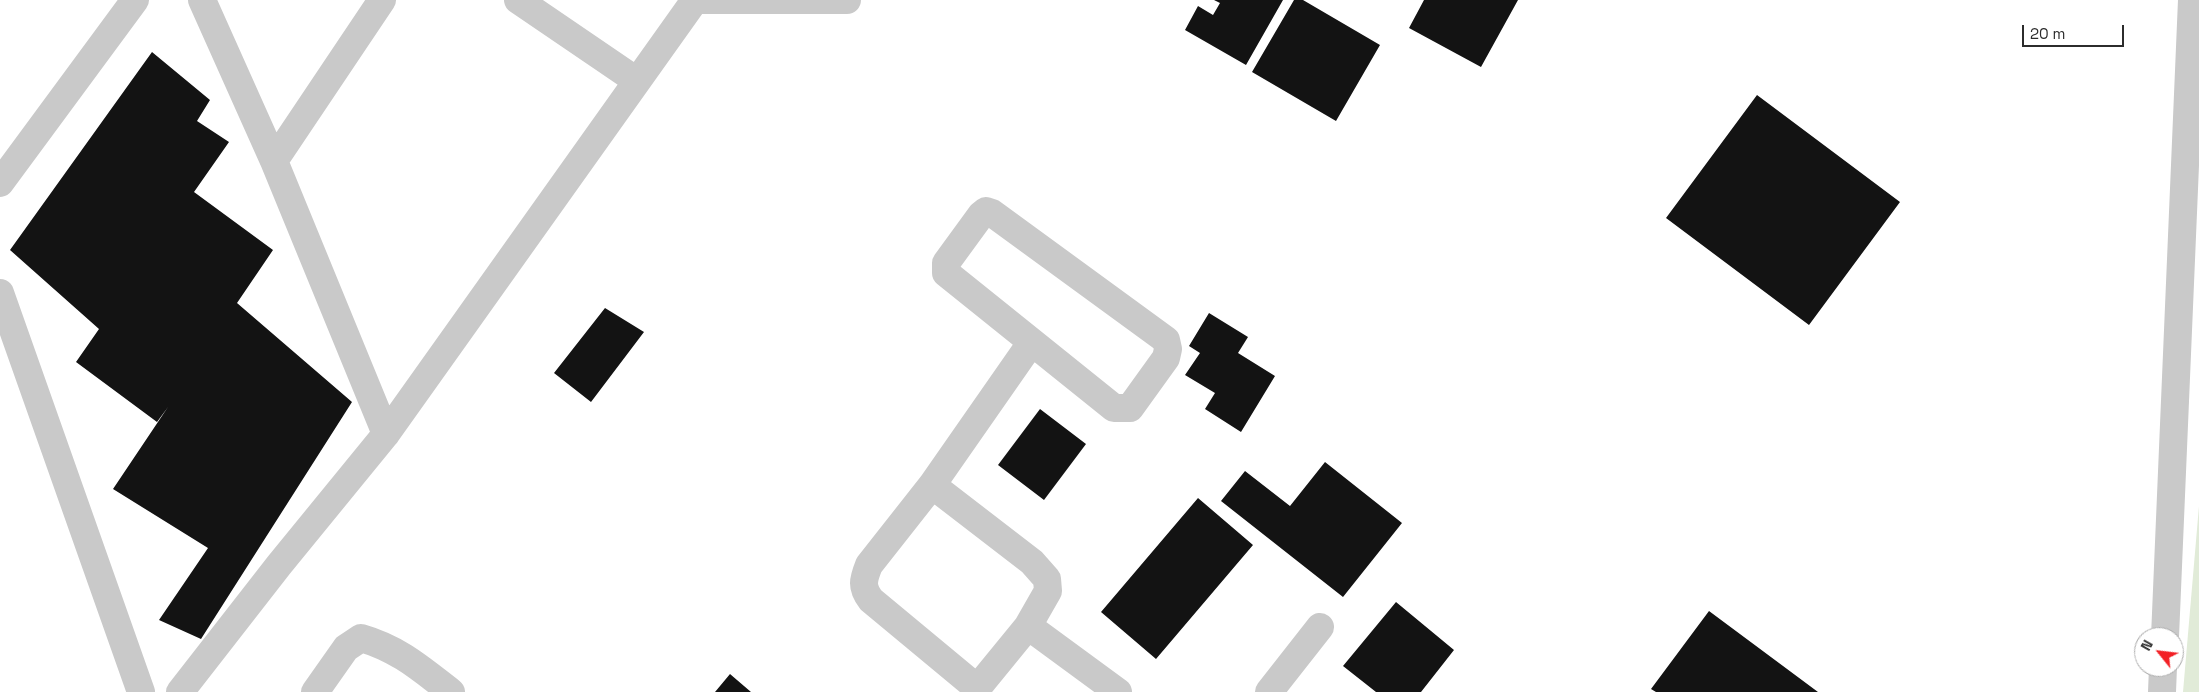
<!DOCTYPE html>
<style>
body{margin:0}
#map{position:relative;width:2199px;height:692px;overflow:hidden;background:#fff;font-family:"Space Grotesk",sans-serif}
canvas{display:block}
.north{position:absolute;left:2134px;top:627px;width:50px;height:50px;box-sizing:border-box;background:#fff;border:1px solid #ababab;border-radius:50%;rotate:299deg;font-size:14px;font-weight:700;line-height:20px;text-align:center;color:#2c2c2c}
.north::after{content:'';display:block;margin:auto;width:18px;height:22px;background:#f22025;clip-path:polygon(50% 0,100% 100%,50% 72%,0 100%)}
.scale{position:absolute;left:2022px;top:25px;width:102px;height:22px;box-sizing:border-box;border:2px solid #2c2c2c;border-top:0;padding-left:6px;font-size:15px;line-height:18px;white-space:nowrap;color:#2c2c2c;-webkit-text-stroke:4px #fff;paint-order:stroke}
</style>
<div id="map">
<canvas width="2199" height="692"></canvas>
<div class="north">N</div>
<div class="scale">20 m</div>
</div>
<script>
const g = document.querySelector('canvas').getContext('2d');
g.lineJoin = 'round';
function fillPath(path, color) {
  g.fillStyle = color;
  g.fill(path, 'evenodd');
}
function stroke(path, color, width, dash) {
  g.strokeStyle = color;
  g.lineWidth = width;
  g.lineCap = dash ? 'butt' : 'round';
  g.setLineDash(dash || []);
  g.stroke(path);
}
const green = new Path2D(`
 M2199,506V692H2183Z`);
const building = new Path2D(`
 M1214,0H1283L1246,65L1185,30L1198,6L1213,15L1220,3Z
 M1294,0H1303L1380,45L1336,121L1252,72Z
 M1424,0H1518L1481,67L1409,28Z
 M152,52L210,100L197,121L229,142L194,192L273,250L237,303L352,402L201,639L159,620L208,548L113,489L168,407L157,422L76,362L99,329L10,250Z
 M1757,95L1900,202L1809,325L1666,218Z
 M605,308L644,332L591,402L554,373Z
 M1209,313L1248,337L1238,353L1275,376L1241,432L1205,409L1215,393L1185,375L1200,353L1189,346Z
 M1040,409L1086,444L1044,500L998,465Z
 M1325,462L1402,523L1343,597L1221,501L1245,471L1290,506Z
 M1198,498L1253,545L1156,659L1101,612Z
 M1396,602L1454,650L1421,692H1376L1343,666Z
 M1709,611L1818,692H1656L1651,689Z
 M730,674L751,692H715Z`);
const minor = new Path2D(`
 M202,0L274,161L386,434
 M518,0L637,81
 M695,0H847
 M274,161L382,0
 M0,183L135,0
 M986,211L992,213L1166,340L1168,349L1166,358L1130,408H1114L946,273V263L981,215Z
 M0,293L141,692
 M932,485L1032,562L1047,579L1048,591L1028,626L974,692
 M1028,626L1118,692
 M2165,637L2192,0
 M977,688L871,600C861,587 863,580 869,565L932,485L1031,343
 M180,692L279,565L386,434L695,0
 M315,692L346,648L361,638C399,649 421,669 451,692
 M1269,692L1320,627
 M2162,692L2163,667`);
fillPath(green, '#e1ebd8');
fillPath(building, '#131313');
stroke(minor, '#c9c9c9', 28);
</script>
